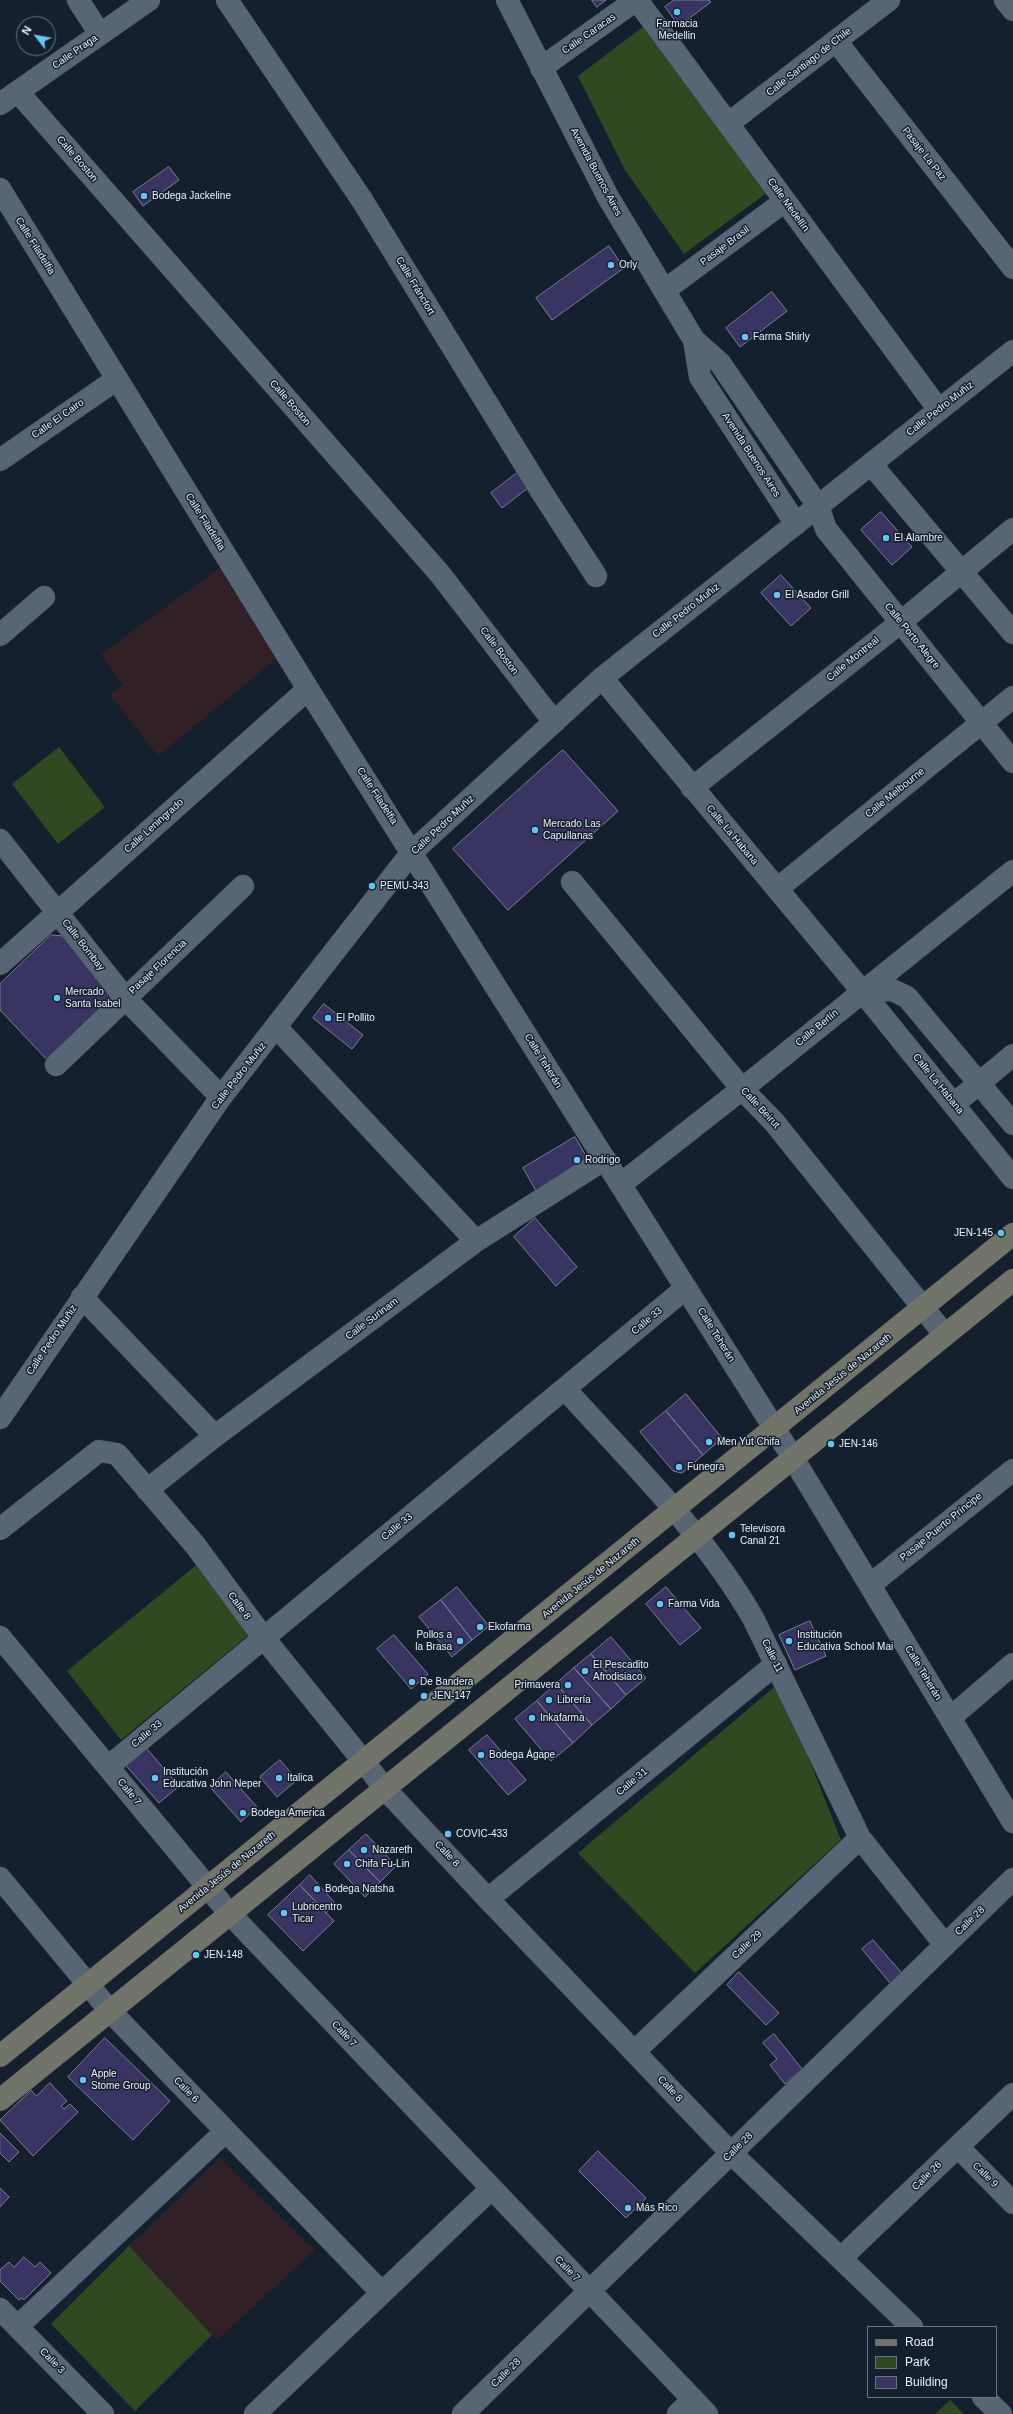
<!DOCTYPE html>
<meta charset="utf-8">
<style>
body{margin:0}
#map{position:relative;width:1013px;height:2414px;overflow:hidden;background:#14202d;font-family:Arial,sans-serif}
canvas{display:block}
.legend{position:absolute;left:867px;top:2326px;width:130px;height:72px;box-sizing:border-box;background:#14202d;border:1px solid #69747f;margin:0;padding:5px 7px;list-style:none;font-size:12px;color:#e9f1fa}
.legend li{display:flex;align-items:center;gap:8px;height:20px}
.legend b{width:20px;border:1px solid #69747f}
.north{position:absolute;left:16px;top:16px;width:40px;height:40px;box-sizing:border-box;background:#14202d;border:1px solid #69747f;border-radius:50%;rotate:301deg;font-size:11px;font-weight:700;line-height:16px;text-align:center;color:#e9f1fa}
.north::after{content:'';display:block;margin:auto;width:14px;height:18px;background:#69c3f1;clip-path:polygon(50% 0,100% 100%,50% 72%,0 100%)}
</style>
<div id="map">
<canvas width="1013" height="2414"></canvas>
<ul class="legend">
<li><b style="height:5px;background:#717469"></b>Road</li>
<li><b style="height:11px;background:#304920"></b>Park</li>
<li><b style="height:11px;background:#383562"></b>Building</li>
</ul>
<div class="north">N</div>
</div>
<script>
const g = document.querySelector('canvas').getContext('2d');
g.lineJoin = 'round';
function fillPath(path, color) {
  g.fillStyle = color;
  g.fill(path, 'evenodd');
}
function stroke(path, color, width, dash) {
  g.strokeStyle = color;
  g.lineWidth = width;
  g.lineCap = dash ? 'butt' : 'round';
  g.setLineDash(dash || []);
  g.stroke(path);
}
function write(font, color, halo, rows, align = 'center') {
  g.font = font + ' Arial,sans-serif';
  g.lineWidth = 3;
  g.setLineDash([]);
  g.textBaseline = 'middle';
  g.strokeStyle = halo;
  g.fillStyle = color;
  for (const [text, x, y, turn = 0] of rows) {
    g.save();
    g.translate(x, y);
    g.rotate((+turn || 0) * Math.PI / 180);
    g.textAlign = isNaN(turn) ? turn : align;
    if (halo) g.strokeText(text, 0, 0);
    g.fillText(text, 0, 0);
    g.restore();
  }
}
const education = new Path2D(`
 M219,568L276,659L158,756L110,695L123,685L101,654Z
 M220,2158L315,2250L217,2340L129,2246Z`);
const green = new Path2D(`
 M652,20L772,189L684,254L625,170L578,76Z
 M59,747L105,807L58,844L12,784Z
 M200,1562L257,1628L121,1740L67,1671Z
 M779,1683L841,1840L695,1973L578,1853Z
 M129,2246L212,2335L135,2411L51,2324Z
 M950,2400L964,2414H935Z`);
const building = new Path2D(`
 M592,0H606L597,7Z
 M674,0H709L711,2L679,26L665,7Z
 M169,167L179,180L143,206L133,192Z
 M609,246L624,268L552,320L536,298Z
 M772,292L787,311L740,347L726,328Z
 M521,470L528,488L502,508L491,493Z
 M881,512L912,547L892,565L861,530Z
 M781,575L811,608L791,626L761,593Z
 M563,750L618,811L508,910L453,849Z
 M51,935L65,936L114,993L113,1003L50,1063L0,1010V984Z
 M324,1004L363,1035L352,1049L313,1018Z
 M575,1137L586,1156L582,1165L536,1191L523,1168Z
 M535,1218L577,1267L556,1286L514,1237Z
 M686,1394L722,1438L703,1455L666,1411Z
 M666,1411L703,1455L682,1473L673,1471L640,1432Z
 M457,1587L489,1626L472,1640L441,1600Z
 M666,1587L701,1628L680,1645L646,1604Z
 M441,1600L472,1640L452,1657L419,1617Z
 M810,1621L826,1656L795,1670L779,1635Z
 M394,1635L428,1674L411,1689L377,1649Z
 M611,1637L646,1678L626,1695L591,1654Z
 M591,1654L626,1695L611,1709L574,1668Z
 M574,1668L611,1709L592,1725L556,1684Z
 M556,1684L592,1725L573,1743L537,1701Z
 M537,1701L573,1743L551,1761L515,1719Z
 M487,1735L526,1780L508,1795L469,1750Z
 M141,1742L179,1786L159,1803L121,1760Z
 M280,1760L297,1780L277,1797L260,1777Z
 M226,1772L257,1807L241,1822L210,1787Z
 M366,1834L396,1866L380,1882L349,1850Z
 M349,1850L380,1882L365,1897L334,1864Z
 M310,1875L336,1904L326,1913L300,1885Z
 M300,1885L334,1921L303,1951L268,1915Z
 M873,1940L906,1978L894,1988L862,1949Z
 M739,1972L779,2013L766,2025L727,1985Z
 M774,2034L802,2069L785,2084L770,2065L777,2059L763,2043Z
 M105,2038L170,2101L133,2140L68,2077Z
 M50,2083L67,2101L61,2106L64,2109L70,2104L78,2112L33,2156L0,2120L31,2090L36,2096Z
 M0,2133L19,2152L9,2162L0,2153Z
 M598,2151L646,2198L626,2218L579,2171Z
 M0,2188L9,2197L0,2207Z
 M24,2257L35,2267L40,2262L51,2273L24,2300L22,2298L19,2300L0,2281V2270L9,2262L14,2267Z`);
const minor = new Path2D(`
 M78,0L100,34
 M227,0L362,200L541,491L596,576
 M507,0L608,197L694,340L720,363L818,506L826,529L1013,762
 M637,0L939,410
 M1005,0L1013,10
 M836,41L1013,268
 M541,68L636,0
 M18,92L440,574L554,722
 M0,104L149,0
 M729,123L889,0
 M665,290L785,201
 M694,340L700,377L796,524
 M0,460L117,379
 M871,464L1013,633
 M0,635L44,597
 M602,678L862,991L1013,1178
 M692,788L901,622L1013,529
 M0,840L125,998L221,1097
 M572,882L742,1089L774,1122L945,1335
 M777,889L1013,697
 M0,964L308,689
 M862,991L892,990L907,997L1013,1124
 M277,1028L476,1241
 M56,1065L243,886
 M954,1104L1013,1055
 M621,1184L742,1089L1013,871
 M82,1297L215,1436
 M565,1389C631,1462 704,1533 753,1618L860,1838L945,1945
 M793,1458L1013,1822
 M147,1490L215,1436L476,1241L605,1159
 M0,1529L99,1451L117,1454L195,1545L263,1637L364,1762
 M870,1585L1013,1470
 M0,1637L230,1914L707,2414
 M950,1718L1013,1664
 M108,1767L686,1288
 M0,1878L110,2011L382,2293
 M488,1899L776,1664
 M635,2051L860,1838
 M958,2147L1013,2203
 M841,2258L1013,2094
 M0,2309L103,2414
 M18,2326L225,2132
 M255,2414L491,2189
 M463,2414L1013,1879
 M678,2414L693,2399`);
const tertiary = new Path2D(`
 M0,189L308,689L793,1458
 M0,1418L221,1097L412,852L602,678L1013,351
 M364,1762L385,1789L488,1899L731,2153L912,2327
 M983,2397L1001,2414`);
const secondary = new Path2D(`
 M0,2056L1013,1234
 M0,2100L1013,1280`);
const markers = [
 [677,12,4,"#69c3f1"],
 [144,196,4,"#69c3f1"],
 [611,265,4,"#69c3f1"],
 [745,337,4,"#69c3f1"],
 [886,538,4,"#69c3f1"],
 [777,595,4,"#69c3f1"],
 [535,830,4,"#69c3f1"],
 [372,886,4,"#69c3f1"],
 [57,998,4,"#69c3f1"],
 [328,1018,4,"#69c3f1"],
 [577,1160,4,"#69c3f1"],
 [1001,1233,4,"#69c3f1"],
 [709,1442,4,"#69c3f1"],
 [831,1444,4,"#69c3f1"],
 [679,1467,4,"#69c3f1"],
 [732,1535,4,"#69c3f1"],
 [660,1604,4,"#69c3f1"],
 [480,1627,4,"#69c3f1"],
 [460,1641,4,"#69c3f1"],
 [789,1641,4,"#69c3f1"],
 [585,1671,4,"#69c3f1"],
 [412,1682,4,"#69c3f1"],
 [568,1685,4,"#69c3f1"],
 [424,1696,4,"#69c3f1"],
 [549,1700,4,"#69c3f1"],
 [532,1718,4,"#69c3f1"],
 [481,1755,4,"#69c3f1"],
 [155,1778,4,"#69c3f1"],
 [279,1778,4,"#69c3f1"],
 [243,1813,4,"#69c3f1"],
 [448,1834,4,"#69c3f1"],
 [364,1850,4,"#69c3f1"],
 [347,1864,4,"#69c3f1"],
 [317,1889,4,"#69c3f1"],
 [284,1913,4,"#69c3f1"],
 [196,1955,4,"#69c3f1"],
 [83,2080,4,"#69c3f1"],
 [628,2208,4,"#69c3f1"]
];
const poiNames = [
 ["Farmacia",677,24,"center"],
 ["Medellin",677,36,"center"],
 ["Bodega Jackeline",152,196],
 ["Orly",619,265],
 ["Farma Shirly",753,337],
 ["El Alambre",894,538],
 ["El Asador Grill",785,595],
 ["Mercado Las",543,824],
 ["Capullanas",543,836],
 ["PEMU-343",380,886],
 ["Mercado",65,992],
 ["Santa Isabel",65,1004],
 ["El Pollito",336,1018],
 ["Rodrigo",585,1160],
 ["JEN-145",993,1233,"right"],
 ["Men Yut Chifa",717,1442],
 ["JEN-146",839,1444],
 ["Funegra",687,1467],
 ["Televisora",740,1529],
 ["Canal 21",740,1541],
 ["Farma Vida",668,1604],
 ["Ekofarma",488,1627],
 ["Pollos a",452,1635,"right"],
 ["la Brasa",452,1647,"right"],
 ["Institución",797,1635],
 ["Educativa School Mai",797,1647],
 ["El Pescadito",593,1665],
 ["Afrodisiaco",593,1677],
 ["De Bandera",420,1682],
 ["Primavera",560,1685,"right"],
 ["JEN-147",432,1696],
 ["Librería",557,1700],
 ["Inkafarma",540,1718],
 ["Bodega Ágape",489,1755],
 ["Institución",163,1772],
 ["Educativa John Neper",163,1784],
 ["Italica",287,1778],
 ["Bodega America",251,1813],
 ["COVIC-433",456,1834],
 ["Nazareth",372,1850],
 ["Chifa Fu-Lin",355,1864],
 ["Bodega Natsha",325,1889],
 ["Lubricentro",292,1907],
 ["Ticar",292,1919],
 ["JEN-148",204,1955],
 ["Apple",91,2074],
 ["Stome Group",91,2086],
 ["Más Rico",636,2208]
];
const streetNames = [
 ["Calle Caracas",589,34,-35],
 ["Calle Praga",75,52,-35],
 ["Calle Santiago de Chile",809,62,-38],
 ["Pasaje La Paz",924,154,52],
 ["Calle Boston",77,159,49],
 ["Avenida Buenos Aires",596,172,62],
 ["Calle Medellín",788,205,54],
 ["Calle Filadelfia",35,246,58],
 ["Pasaje Brasil",725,246,-37],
 ["Calle Fráncfort",415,286,59],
 ["Calle Boston",290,403,49],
 ["Calle Pedro Muñiz",940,409,-38],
 ["Calle El Cairo",58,419,-35],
 ["Avenida Buenos Aires",751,455,57],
 ["Calle Filadelfia",205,522,58],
 ["Calle Pedro Muñiz",686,611,-38],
 ["Calle Porto Alegre",912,636,51],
 ["Calle Boston",499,651,53],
 ["Calle Montreal",853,659,-39],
 ["Calle Melbourne",895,793,-39],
 ["Calle Filadelfia",377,796,57],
 ["Calle Pedro Muñiz",443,825,-43],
 ["Calle Leningrado",154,826,-42],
 ["Calle La Habana",732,835,50],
 ["Calle Bombay",83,945,52],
 ["Pasaje Florencia",158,967,-43],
 ["Calle Berlín",817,1028,-39],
 ["Calle Teherán",543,1061,58],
 ["Calle Pedro Muñiz",239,1076,-52],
 ["Calle La Habana",938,1084,51],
 ["Calle Beirut",760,1108,47],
 ["Calle Surinam",372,1319,-37],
 ["Calle 33",647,1321,-40],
 ["Calle Teherán",716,1335,58],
 ["Calle Pedro Muñiz",52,1340,-56],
 ["Avenida Jesús de Nazareth",843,1374,-39],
 ["Calle 33",397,1527,-39],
 ["Pasaje Puerto Príncipe",941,1527,-39],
 ["Avenida Jesús de Nazareth",591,1578,-39],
 ["Calle 8",239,1606,54],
 ["Calle 11",772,1656,64],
 ["Calle Teherán",923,1673,59],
 ["Calle 33",147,1734,-40],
 ["Calle 31",632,1782,-39],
 ["Calle 7",129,1792,50],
 ["Calle 8",447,1854,47],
 ["Avenida Jesús de Nazareth",227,1872,-39],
 ["Calle 28",970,1921,-44],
 ["Calle 29",747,1945,-43],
 ["Calle 7",344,2034,47],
 ["Calle 8",670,2089,47],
 ["Calle 6",186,2090,46],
 ["Calle 28",738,2147,-44],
 ["Calle 9",985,2175,45],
 ["Calle 26",927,2176,-44],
 ["Calle 7",567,2269,46],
 ["Calle 3",52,2361,46],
 ["Calle 28",506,2373,-44]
];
fillPath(education, '#322027');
fillPath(green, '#304920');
fillPath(building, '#383562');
stroke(building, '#7d7d91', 1);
stroke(minor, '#353c47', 23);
stroke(tertiary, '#353c47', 23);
stroke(secondary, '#353c47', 23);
stroke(minor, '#586575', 22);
stroke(tertiary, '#586575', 22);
stroke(secondary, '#717469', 22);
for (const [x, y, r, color] of markers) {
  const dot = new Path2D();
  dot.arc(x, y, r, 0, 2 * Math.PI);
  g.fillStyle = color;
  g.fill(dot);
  stroke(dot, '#14202d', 1.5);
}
write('10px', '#e9f1fa', '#14202d', poiNames, 'left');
write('10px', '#e9f1fa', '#14202d', streetNames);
</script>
